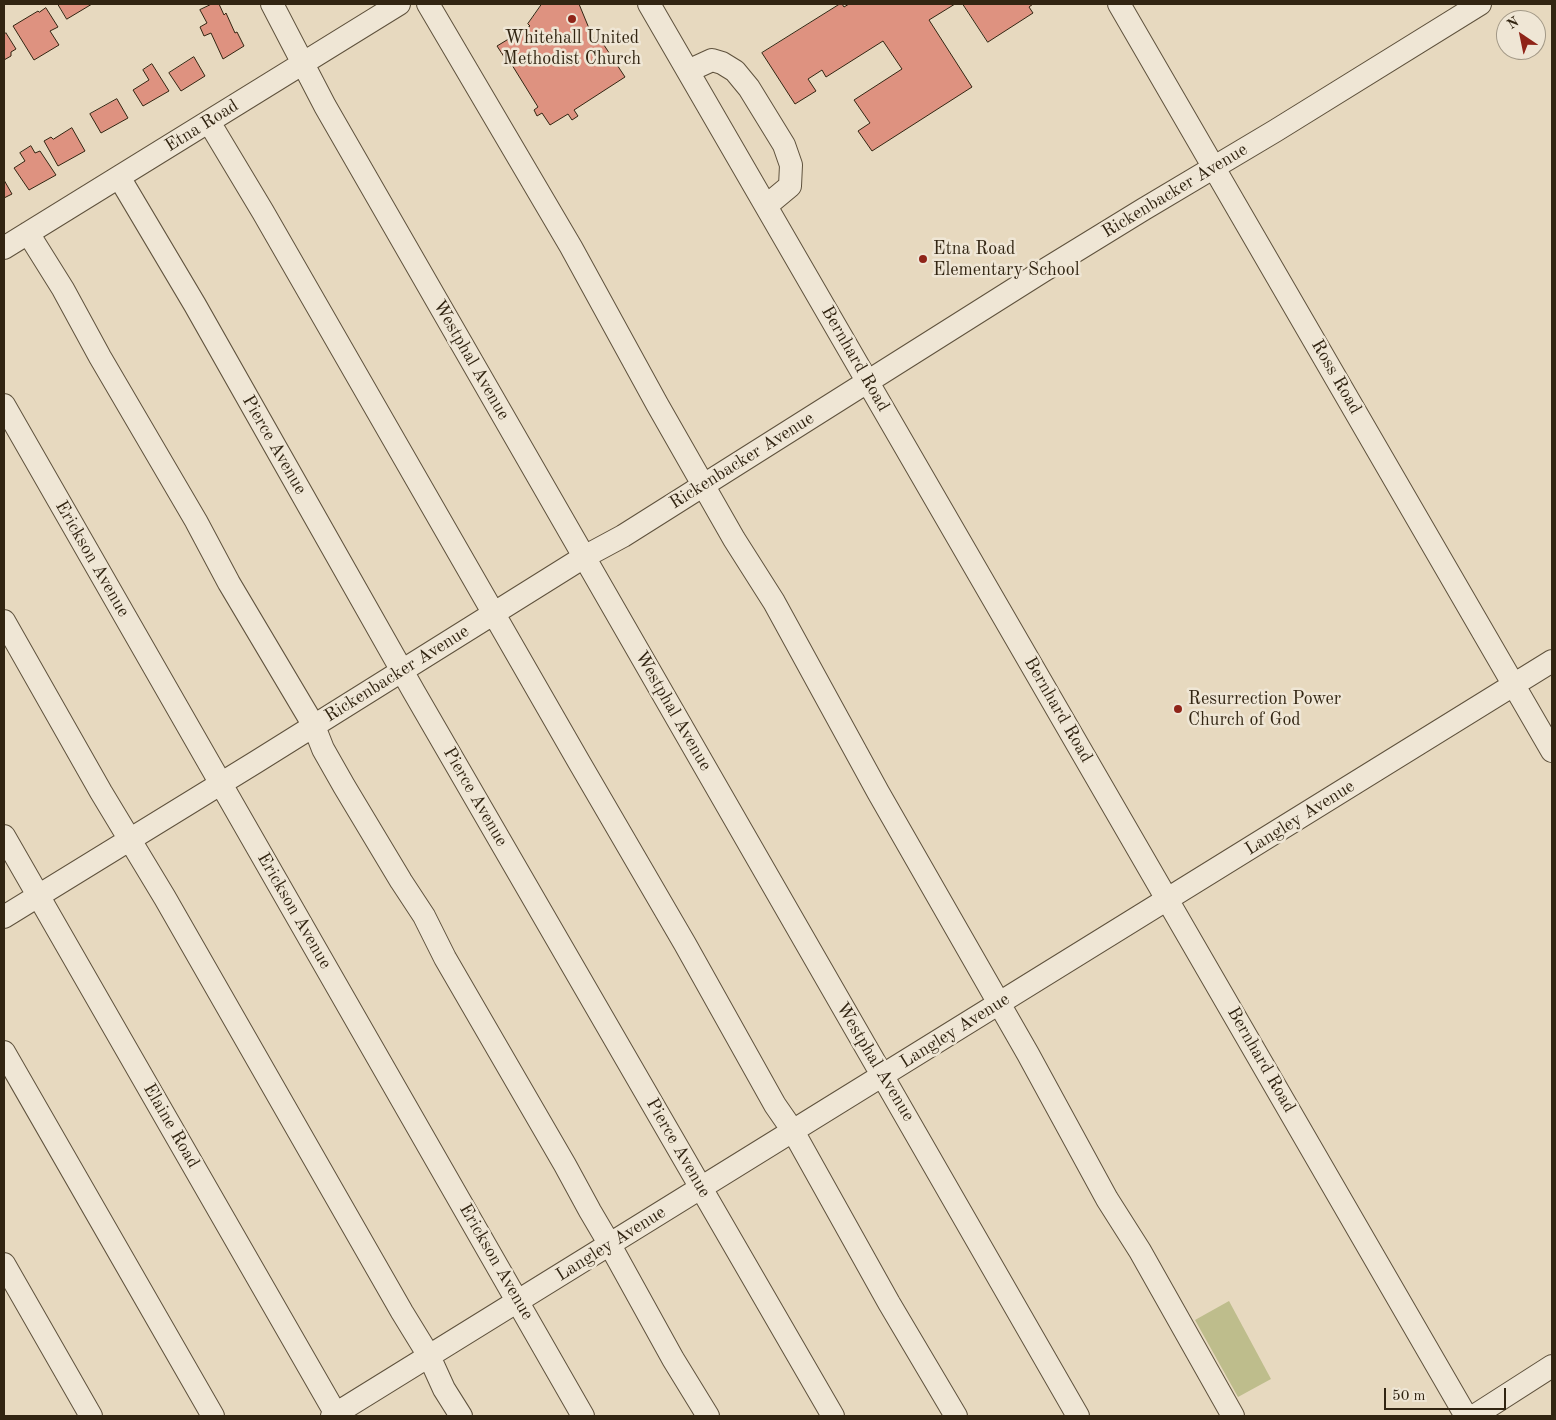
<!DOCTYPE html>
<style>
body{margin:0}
#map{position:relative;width:1556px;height:1420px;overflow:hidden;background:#e7d9bf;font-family:"Old Standard TT",serif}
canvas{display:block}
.frame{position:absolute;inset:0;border:5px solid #322512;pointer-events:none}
.north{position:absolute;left:1496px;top:10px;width:50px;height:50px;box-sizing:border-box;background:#efe6d5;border:1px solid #a39987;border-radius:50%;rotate:326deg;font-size:14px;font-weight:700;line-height:20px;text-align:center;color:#322512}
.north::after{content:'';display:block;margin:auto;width:18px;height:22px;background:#8f2418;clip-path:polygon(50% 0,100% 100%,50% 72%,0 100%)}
.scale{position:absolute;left:1384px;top:1388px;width:122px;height:22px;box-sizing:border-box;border:2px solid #322512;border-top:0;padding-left:6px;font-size:15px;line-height:18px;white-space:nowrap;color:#322512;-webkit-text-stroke:4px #efe6d5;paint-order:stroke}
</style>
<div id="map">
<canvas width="1556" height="1420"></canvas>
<div class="frame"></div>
<div class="north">N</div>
<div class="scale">50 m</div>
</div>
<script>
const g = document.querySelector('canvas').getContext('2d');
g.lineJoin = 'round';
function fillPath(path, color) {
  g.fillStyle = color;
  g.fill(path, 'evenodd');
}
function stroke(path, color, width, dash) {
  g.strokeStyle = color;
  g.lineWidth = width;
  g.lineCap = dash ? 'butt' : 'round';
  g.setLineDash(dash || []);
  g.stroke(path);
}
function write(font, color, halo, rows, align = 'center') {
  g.font = font + ' "Old Standard TT",serif';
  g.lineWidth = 5;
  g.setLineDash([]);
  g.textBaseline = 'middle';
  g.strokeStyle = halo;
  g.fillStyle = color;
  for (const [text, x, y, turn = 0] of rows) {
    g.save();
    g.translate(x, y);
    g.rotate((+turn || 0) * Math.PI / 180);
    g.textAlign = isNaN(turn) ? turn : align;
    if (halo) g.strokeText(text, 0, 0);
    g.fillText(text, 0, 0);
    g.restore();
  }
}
const green = new Path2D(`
 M1229,1301L1271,1379L1238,1397L1195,1320Z`);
const building = new Path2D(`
 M58,4H92L67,19Z
 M212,4H219L224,15L226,13L235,33L237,32L244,46L223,59L211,33L204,36L200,27L207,23L200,10Z
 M542,4H579L593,38L590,42L591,44L600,39L625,77L574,110L578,116L572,120L568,114L550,125L542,113L537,116L534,110L538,107L512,65L510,66L497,46L530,26L528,24Z
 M840,4H842L844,7L849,4H955L929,20L972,87L872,151L858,131L870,123L854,100L902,69L883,41L826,77L822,70L808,79L816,91L795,104L762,53Z
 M963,4H1033L1029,7L1033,13L988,42Z
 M46,8L58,27L50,31L59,45L34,60L13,26L38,11L39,12Z
 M6,33L16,49L11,52V56L4,60V35Z
 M194,57L205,76L181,91L169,73Z
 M152,64L169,91L143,106L133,90L149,80L143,70Z
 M117,99L128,118L101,133L90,114Z
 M72,128L85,151L58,166L44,141L51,137L53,139Z
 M31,146L35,153L40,151L56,175L29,190L14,168L25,161L20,153Z
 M4,180L12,194L4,198Z`);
const minor = new Path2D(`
 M272,4L325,106L1078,1416
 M428,4L571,247L657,404L734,539L774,602L878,792L1028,1054L1107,1199L1140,1251L1233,1416
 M649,4L1466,1416
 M1119,4L1552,751
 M688,71L712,60L722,63L735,71L749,88L784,145L791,165L790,186L766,206
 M209,122L263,212L579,762L685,944L775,1105L793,1131L889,1303L956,1416
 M119,177L195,305L414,692L833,1416
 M28,233L63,289L100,357L196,521L229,583L314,726L323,749L344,786L401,881L424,916L445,958L565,1165L590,1211L610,1245L673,1359L708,1416
 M4,248L399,4
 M4,405L583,1416
 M4,621L101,792L165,898L402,1312L429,1356L444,1389L461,1416
 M4,836L337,1416
 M4,917L256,762L584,557L623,536L1043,271L1144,209L1275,131L1480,4
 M4,1052L213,1416
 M4,1264L91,1416
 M332,1416L1552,661
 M1474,1416L1552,1366`);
const markers = [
 [572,19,5,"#8f2418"],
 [923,259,5,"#8f2418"],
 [1178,709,5,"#8f2418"]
];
const poiNames = [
 ["Whitehall United",572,38,"center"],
 ["Methodist Church",572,59,"center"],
 ["Etna Road",933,249],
 ["Elementary School",933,270],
 ["Resurrection Power",1188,699],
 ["Church of God",1188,720]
];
const streetNames = [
 ["Etna Road",202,126,-32],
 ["Rickenbacker Avenue",1175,191,-31],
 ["Bernhard Road",855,359,60],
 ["Westphal Avenue",471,360,60],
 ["Ross Road",1336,377,60],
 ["Pierce Avenue",274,445,60],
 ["Rickenbacker Avenue",742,461,-32],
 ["Erickson Avenue",92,559,60],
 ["Rickenbacker Avenue",397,674,-32],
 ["Bernhard Road",1058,710,60],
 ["Westphal Avenue",673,711,60],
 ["Pierce Avenue",475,797,60],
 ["Langley Avenue",1300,818,-32],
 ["Erickson Avenue",294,911,60],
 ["Langley Avenue",955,1031,-32],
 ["Bernhard Road",1261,1060,60],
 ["Westphal Avenue",875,1062,59],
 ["Elaine Road",171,1126,60],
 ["Pierce Avenue",678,1148,60],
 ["Langley Avenue",611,1244,-32],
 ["Erickson Avenue",496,1262,60]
];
fillPath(green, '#bebd8c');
fillPath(building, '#de9280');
stroke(building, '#322512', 1);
stroke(minor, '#5f523d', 24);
stroke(minor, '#efe6d5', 22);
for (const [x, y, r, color] of markers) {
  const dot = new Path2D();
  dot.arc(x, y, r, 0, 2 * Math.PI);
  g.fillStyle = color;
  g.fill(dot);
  stroke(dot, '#efe6d5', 2);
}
write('18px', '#322512', '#efe6d5', poiNames, 'left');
write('18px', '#322512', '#efe6d5', streetNames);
</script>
